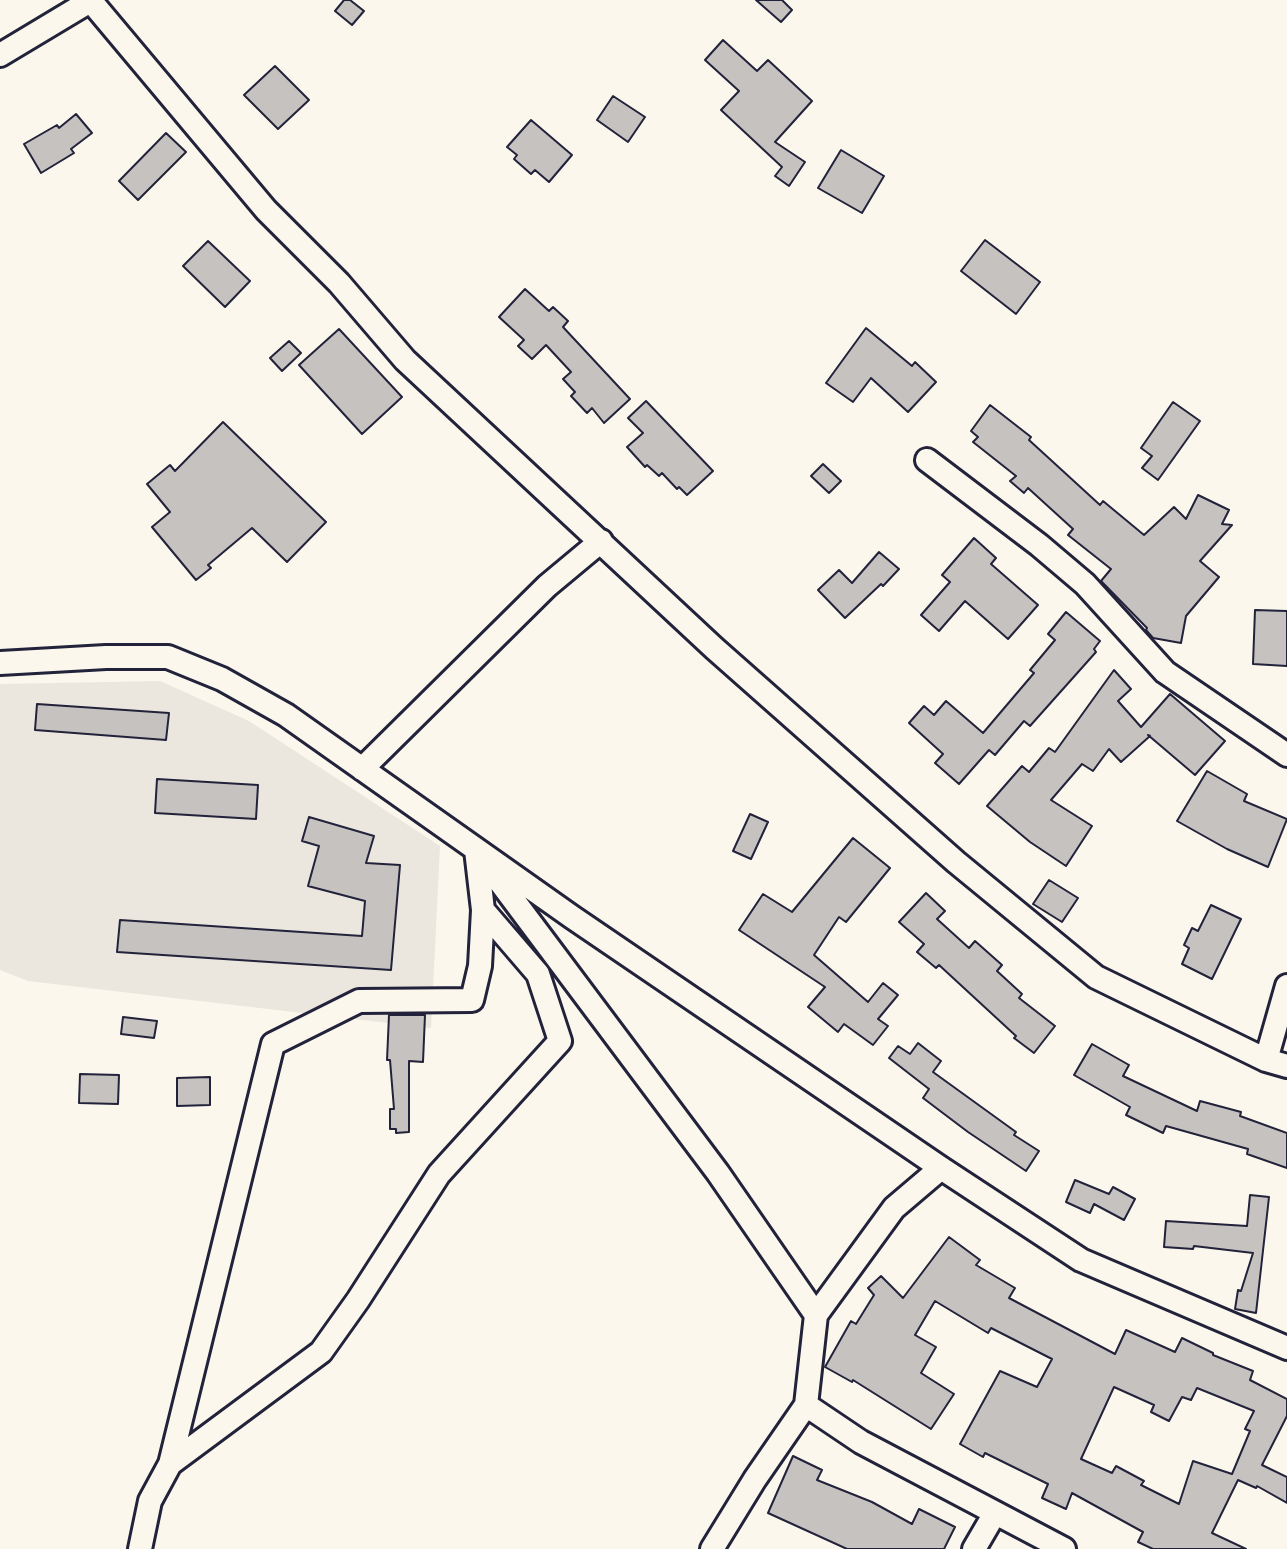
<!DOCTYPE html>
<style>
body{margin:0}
canvas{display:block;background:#fbf7ec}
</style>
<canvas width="1287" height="1549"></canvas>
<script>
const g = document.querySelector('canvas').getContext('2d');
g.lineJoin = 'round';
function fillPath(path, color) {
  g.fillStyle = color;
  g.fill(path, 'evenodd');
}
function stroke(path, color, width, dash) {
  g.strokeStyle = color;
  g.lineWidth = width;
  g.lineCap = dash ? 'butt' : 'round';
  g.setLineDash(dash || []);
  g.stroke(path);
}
const built = new Path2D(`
 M160,681L249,721L440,846L431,1028L28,981L0,970V684Z`);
const building = new Path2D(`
 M344,0H350L364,11L352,25L335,11Z
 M756,0H782L792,10L781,22Z
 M723,40L757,71L768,60L812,101L775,142L805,162L789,186L775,176L782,167L721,110L739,91L705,60Z
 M275,66L309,100L278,129L244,95Z
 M613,96L645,117L628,142L597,120Z
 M76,114L92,133L71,149L74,153L41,173L24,144L57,125L59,128Z
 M531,120L572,155L549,182L535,170L531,174L514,159L517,155L507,147Z
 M166,133L186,152L138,200L119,181Z
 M841,150L884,176L862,213L818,188Z
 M985,240L1040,282L1016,314L961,271Z
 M208,241L250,281L225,307L183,266Z
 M525,289L549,311L553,307L568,321L563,327L630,399L604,423L592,408L587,413L571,396L575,392L563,379L571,372L546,345L532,359L518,346L524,340L499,317Z
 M866,328L912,366L915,362L936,382L908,412L871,378L853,402L826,383Z
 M339,329L402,397L362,434L299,365Z
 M289,341L301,353L282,371L270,358Z
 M646,401L713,471L687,495L679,487L677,489L662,473L659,476L647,465L645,467L627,447L643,433L628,418Z
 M1173,402L1200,421L1158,480L1142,468L1152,456L1141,448Z
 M990,405L1031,437L1029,440L1100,505L1103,501L1144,535L1174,507L1186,519L1198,495L1229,510L1222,524L1232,525L1200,561L1219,577L1186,616L1181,643L1153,638L1146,630L1147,628L1101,581L1111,569L1068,535L1073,529L1028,488L1024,493L1010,481L1016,476L973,442L978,437L971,431Z
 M223,422L326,522L287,562L252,528L208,565L211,568L196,580L152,527L170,512L147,484L170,465L175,471Z
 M823,464L841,481L829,493L811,476Z
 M974,538L996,558L991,564L1038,605L1008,639L965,601L939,631L921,615L950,582L942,575Z
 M879,552L899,569L883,586L881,584L845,618L818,590L839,570L852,583Z
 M1255,610L1287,611V666L1253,664Z
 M1066,612L1100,641L1094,649L1096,652L1030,726L1024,721L995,755L989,750L959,784L935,763L943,754L909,723L924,706L934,715L946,701L983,733L1034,673L1030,670L1055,640L1048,634Z
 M1114,670L1131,689L1118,701L1141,727L1170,694L1225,741L1195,775L1148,735L1150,736L1121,762L1109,749L1093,771L1082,764L1051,800L1092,826L1066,866L1030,842L987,806L1022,766L1029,772L1049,748L1055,752Z
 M37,704L169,713L166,740L35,730Z
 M1207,771L1247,794L1244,801L1287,819L1268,867L1227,849L1177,821Z
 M157,779L258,785L256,819L155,813Z
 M750,814L768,822L751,859L733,851Z
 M309,817L374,836L366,863L400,865L391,970L117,952L120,920L362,936L365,901L308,886L319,846L302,841Z
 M853,838L890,868L846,922L839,917L814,955L868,1002L883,983L898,995L878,1019L888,1026L873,1045L844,1024L838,1032L808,1007L825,987L739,930L763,894L792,912Z
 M1049,880L1078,898L1062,922L1033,904Z
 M926,893L945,911L937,919L969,948L975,941L1002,965L997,971L1022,994L1019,998L1055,1026L1034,1053L1014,1038L1016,1036L939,965L936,968L917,952L924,944L899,922Z
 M1211,905L1241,919L1212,979L1182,964L1189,948L1184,945L1192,928L1198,931Z
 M389,1015H425L423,1062L409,1061V1132L396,1133V1129H390V1109H394L390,1060H387Z
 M123,1017L157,1021L154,1038L121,1034Z
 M918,1043L941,1061L933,1072L1016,1132L1014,1135L1039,1151L1026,1171L968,1132L923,1098L929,1089L889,1058L898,1046L910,1054Z
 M1092,1044L1129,1065L1123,1076L1197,1111L1200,1101L1241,1112L1240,1116L1287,1133V1168L1247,1154L1248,1149L1166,1126L1163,1133L1126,1115L1130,1107L1074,1075Z
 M80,1074L119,1075L118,1104L79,1103Z
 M210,1077V1105L177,1106V1078Z
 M1075,1180L1109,1194L1113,1187L1135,1199L1124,1220L1094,1204L1090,1213L1066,1202Z
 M1250,1195L1269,1197L1256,1313L1235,1309L1238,1290L1241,1291L1253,1253L1194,1246L1193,1249L1164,1247L1166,1221L1247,1226Z
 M949,1237L980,1260L976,1265L1015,1288L1009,1298L1115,1354L1126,1330L1175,1352L1182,1338L1213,1353V1355L1253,1371L1250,1380L1287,1399V1416L1262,1465L1287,1477V1503L1257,1486L1256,1488L1238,1480L1212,1533L1246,1549H1153L1138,1542L1143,1532L1072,1493L1066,1509L1042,1498L1048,1484L985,1453L983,1457L960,1444L1000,1371L1037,1387L1052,1359L991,1328L988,1333L935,1301L915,1335L936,1347L921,1373L954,1394L931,1429L853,1380L852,1382L825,1367L851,1321L856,1324L874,1295L868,1288L881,1276L903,1298ZM1114,1387L1154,1405L1151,1412L1169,1421L1182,1397L1191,1400L1197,1388L1254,1411L1245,1429L1250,1431L1232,1474L1193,1461L1179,1504L1141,1485L1144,1481L1116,1466L1112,1473L1081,1459Z
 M793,1456L822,1470L817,1480L872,1502L912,1524L919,1509L955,1527L944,1549H847L768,1513Z`);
const street = new Path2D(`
 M90,0L266,210L339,283L405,360L714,648L956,862L1096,977L1266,1060L1287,1066
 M0,55L90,1
 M927,460L1039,545L1085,584L1165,672L1287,755
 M0,663L106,657H168L222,679L286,715L572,917L941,1168L1081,1260L1287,1348
 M362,769L547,586L601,541
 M488,866L718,1173L816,1315L806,1405L755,1479L712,1549
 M1266,1060L1287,986
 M816,1315L894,1208L941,1168
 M806,1405L861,1442L1064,1549
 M170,1464L273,1044L359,1001L472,1000L480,966L483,910
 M140,1549L150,1501L170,1464L321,1352L358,1300L439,1174L560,1041L538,974L483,910L476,850
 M974,1549L995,1513`);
fillPath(built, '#ebe7df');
fillPath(building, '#c6c2c0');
stroke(building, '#22223b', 2);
stroke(street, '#22223b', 28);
stroke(street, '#fbf7ec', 22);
</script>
